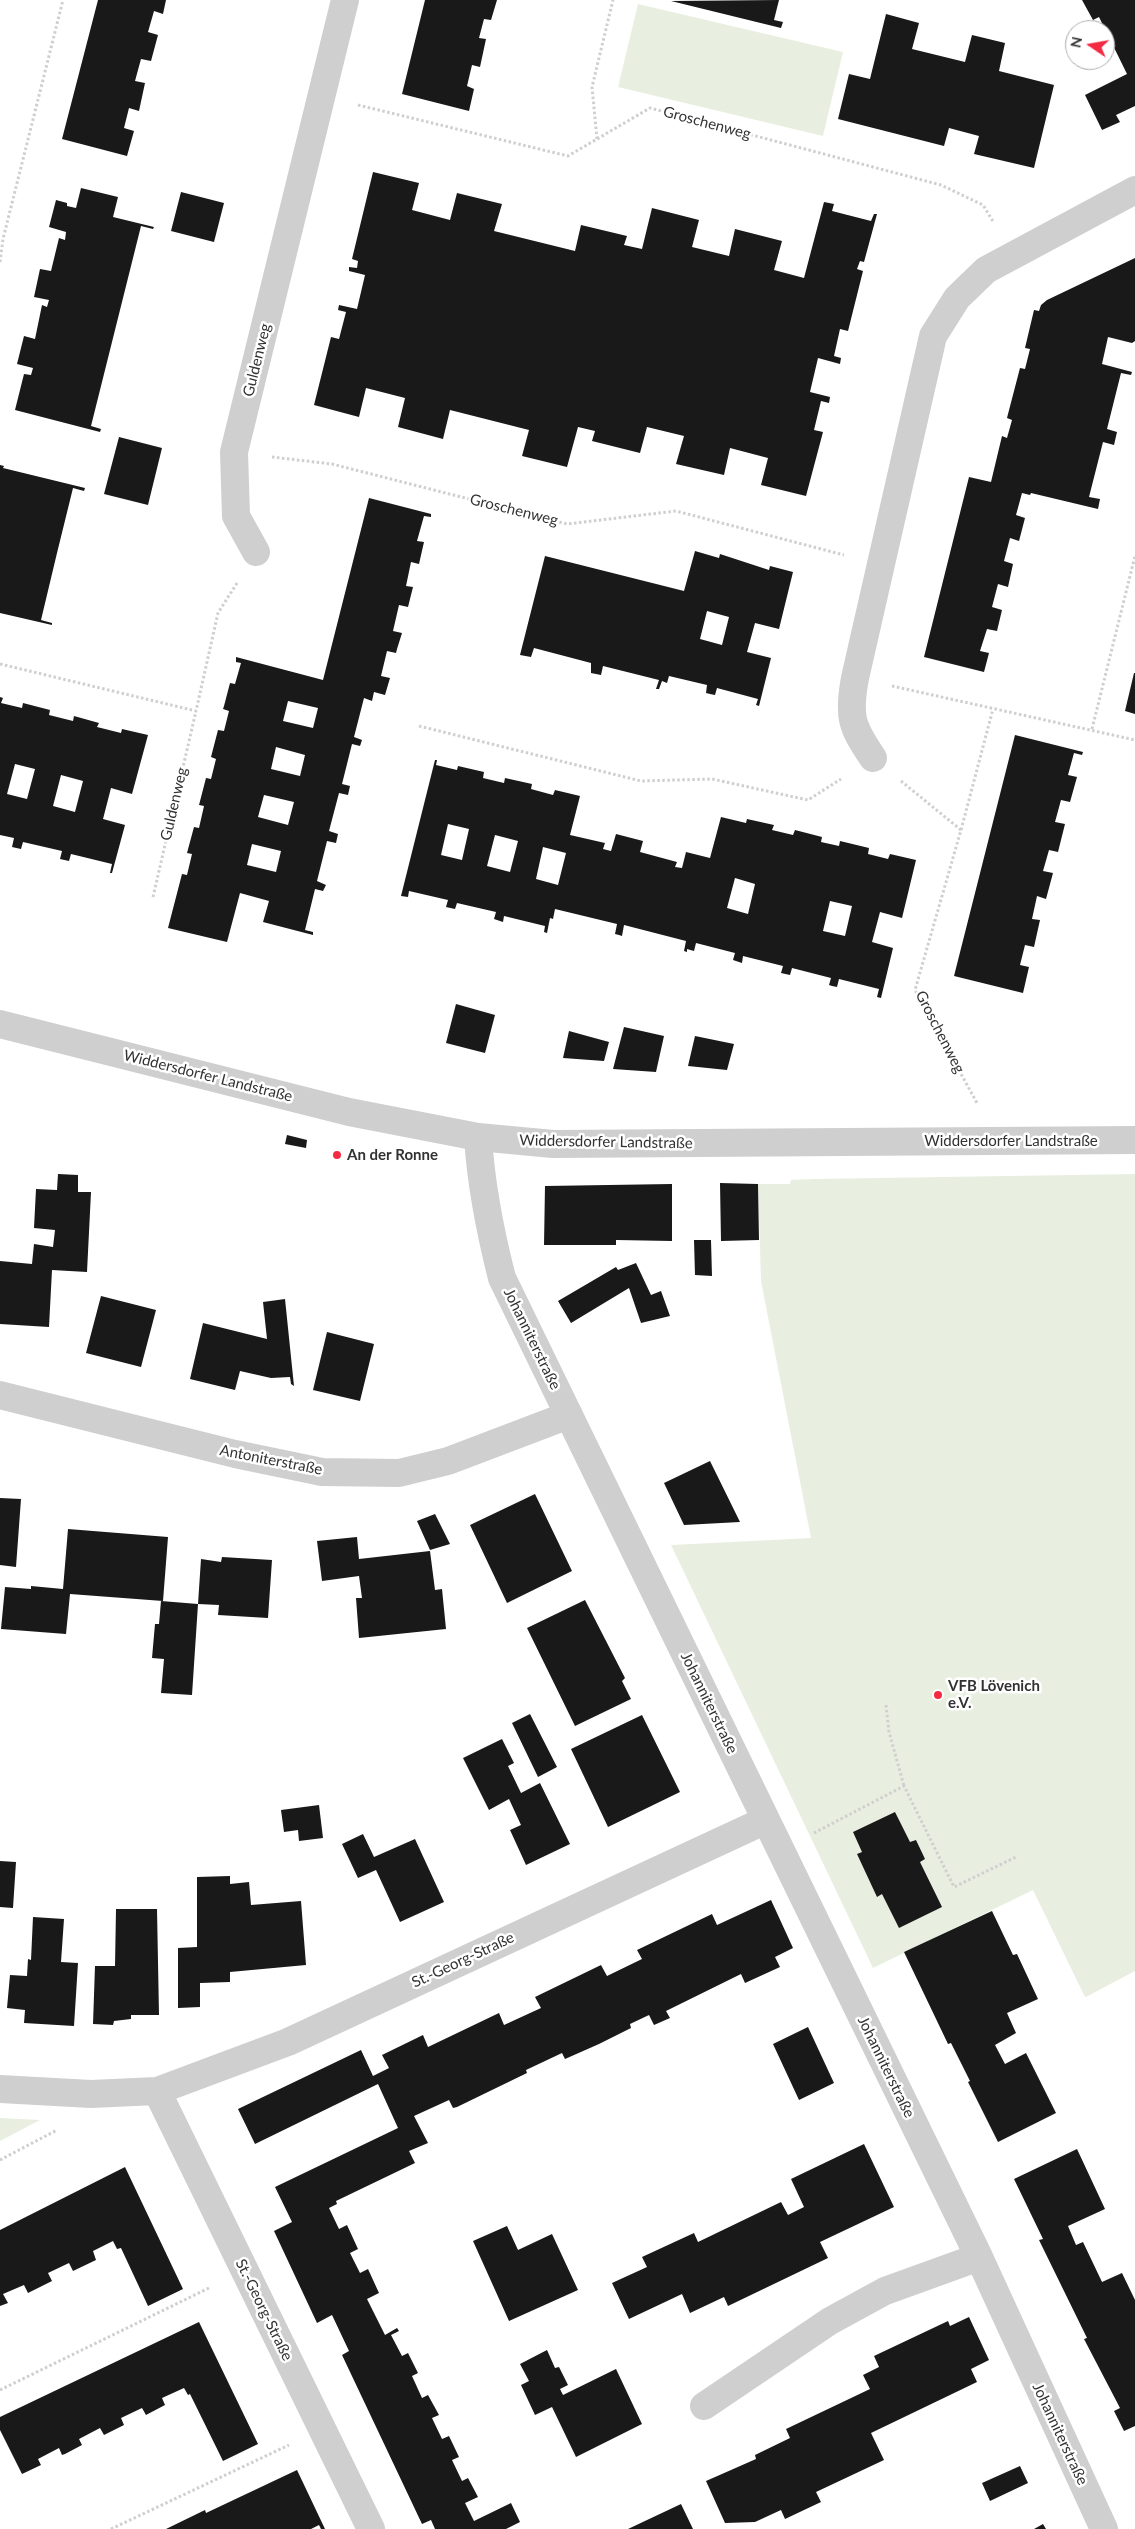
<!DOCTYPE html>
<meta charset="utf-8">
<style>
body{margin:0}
#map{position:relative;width:1135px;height:2529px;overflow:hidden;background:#fff;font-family:Lato,sans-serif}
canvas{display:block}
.north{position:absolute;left:1065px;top:20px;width:50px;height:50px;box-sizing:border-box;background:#fff;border:1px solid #adadad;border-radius:50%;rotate:282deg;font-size:14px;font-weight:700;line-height:20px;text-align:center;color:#323232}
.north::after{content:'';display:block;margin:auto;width:18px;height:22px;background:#f32a42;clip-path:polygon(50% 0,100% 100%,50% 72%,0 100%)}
</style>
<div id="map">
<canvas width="1135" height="2529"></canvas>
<div class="north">N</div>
</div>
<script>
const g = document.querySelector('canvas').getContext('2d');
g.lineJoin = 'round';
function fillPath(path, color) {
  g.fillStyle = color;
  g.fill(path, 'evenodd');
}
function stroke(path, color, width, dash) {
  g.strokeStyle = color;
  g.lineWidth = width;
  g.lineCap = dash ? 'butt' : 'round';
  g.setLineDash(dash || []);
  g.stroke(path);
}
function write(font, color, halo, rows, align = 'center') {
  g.font = font + ' Lato,sans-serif';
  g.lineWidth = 5;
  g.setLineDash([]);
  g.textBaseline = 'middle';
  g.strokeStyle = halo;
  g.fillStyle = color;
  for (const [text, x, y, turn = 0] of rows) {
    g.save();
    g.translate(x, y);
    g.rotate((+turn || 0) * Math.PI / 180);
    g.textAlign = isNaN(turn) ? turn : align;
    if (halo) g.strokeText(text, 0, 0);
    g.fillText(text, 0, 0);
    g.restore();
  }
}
const green = new Path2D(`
 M638,4L843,52L823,136L618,87Z
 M1135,1174V1971L1086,1997L1084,1995L1033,1890L873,1968L671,1545L811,1538L761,1281L758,1184H790L791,1180L815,1179Z
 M0,2118L40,2120L0,2141Z`);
const building = new Path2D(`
 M98,0H166L163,14L154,11L148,32L158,35L151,61L141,59L135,81L145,83L139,111L129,108L124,128L134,131L127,156L62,139Z
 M425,0H497L491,20L484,19L479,38L486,39L480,67L472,65L467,86L474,89L469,111L402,94Z
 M779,0L774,20L783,22L781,28L671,1Z
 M1082,0H1135V106L1116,115L1120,122L1102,130L1085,95L1127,74L1099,17L1093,20Z
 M886,14L919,23L912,49L965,62L972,35L1005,43L999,71L1054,85L1034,168L974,154L979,136L949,128L944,146L838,119L849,74L870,79Z
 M373,172L419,183L412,210L450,220L457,193L502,204L494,231L575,251L581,225L627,236L624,245L642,249L652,208L699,220L692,247L729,256L735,229L782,241L774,270L804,278L824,202L834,204L832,211L871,221L874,214H877L864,262L860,261L857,269L863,271L848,331L840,329L834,356L841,358L840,364L818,358L810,392L830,397L829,403L821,401L814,430L823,432L806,496L761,485L768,458L730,448L724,475L676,464L684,436L647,427L640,453L592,441L595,431L578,427L567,467L522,456L529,430L450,410L443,439L398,427L405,398L366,388L359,417L314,405L331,337L339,339L346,312L338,310L339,305L357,309L365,275L349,271V267L357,268L358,261L352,259Z
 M81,188L118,197L113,217L154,227L153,229L141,226L91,426L101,429L100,432L15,410L24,374L31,375L33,368L17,364L24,336L35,339L42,305L47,307L49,300L34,297L40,269L51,271L59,238L65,240L66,232L49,227L56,200L67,203V206L76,208Z
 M181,192L224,203L214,242L171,231Z
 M1135,258V341L1132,343L1108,337L1102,364L1132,372L1131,375L1121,373L1107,429L1117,432L1114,445L1103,442L1089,497L1100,499L1098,509L1031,493L1030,495L1022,493L1016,515L1025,518L1019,541L1010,538L1004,561L1013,564L1008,587L998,584L992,607L1002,610L997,631L987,629L980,651L989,653L984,672L924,657L969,477L991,482L1002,436L1007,438L1012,420L1007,418L1008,414L1020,368L1025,369L1030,349L1025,348L1034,310L1039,311L1041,305L1047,300Z
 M119,437L162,448L148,505L104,494Z
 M0,465L4,466L3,468L85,488L84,491L73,488L57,553L41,620L52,623V625L0,613Z
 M369,498L431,514V517L424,516L417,541L424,542L419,564L411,562L406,586L413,587L408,607L399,605L393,631L402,633L397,649L396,653L387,651L381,676L390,678L385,695L374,692L372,701L364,698L354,737L362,740L360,746L352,744L342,784L350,786L348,795L339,793L329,831L338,834L336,843L327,841L317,881L326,885L323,891L315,889L305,930L313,932V935L263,922L269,901L240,893L227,942L168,928L182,874L187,875L192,854L187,853L194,827L199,828L204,806L199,805L206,778L211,779L216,759L211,757L218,730L224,731L229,711L223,709L224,706L230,683L235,684L241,663L236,662V657L323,680ZM288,701L318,708L313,728L283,721ZM276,747L305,755L300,776L271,769ZM264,795L294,802L288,825L258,817ZM252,844L281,851L276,872L247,865Z
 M695,551L719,558L720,554L769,570L770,566L793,572L779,629L755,623L747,652L771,658L759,706L756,705L758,699L717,688L715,695L710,694L706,693L707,685L669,676L667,683L662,681L659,689H656L659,680L603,666L601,675L591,673V663L534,648L531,657L520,655L545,556L684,591ZM707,611L729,617L722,645L700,639Z
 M1134,673H1135V714L1125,711Z
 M0,697L3,698L1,703L22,708L23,703L50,710L49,715L73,721L74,716L99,723L97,727L121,733L122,729L148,735L132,794L111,788L103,819L125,825L112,873H110L112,864L71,854L69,861L60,859L62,851L23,842L21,849L12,847L14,838L0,835ZM15,764L35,769L27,799L7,794ZM61,775L83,781L75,812L53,806Z
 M1015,735L1083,752L1082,755L1074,753L1068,775L1077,777L1070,802L1061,800L1055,822L1065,824L1058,852L1049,850L1043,871L1053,873L1046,899L1037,896L1032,919L1040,920L1034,947L1025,945L1020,965L1029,967L1023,993L954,976Z
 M435,760H437L436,765L457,770L458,766L484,772L483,778L504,783L505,778L532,784L531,789L553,795L555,790L580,796L570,835L605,843L603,849L611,851L616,834L643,841L640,852L677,862L675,867L682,868L686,852L710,858L721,817L746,823L747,819L774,825L772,830L793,835L795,830L822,837L821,842L839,846L840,841L869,848L868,854L888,859L890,854L916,860L902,918L880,912L872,942L893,948L881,998L877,997L879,989L839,979L837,987L832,986L829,985L831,978L792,968L790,975L781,973L783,966L743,956L742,963L733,960L735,953L696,943L694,951L687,949V952L684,951L686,941L624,925L622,936L619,935L615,934L617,924L555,909L553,919L550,918L547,933L544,932L545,926L504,916L503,922L494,919L496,912L457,903L455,909L446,907L448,900L409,891L408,897L401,896ZM448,824L469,829L462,860L441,855ZM495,835L518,841L510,872L487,866ZM543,847L566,853L558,885L536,879ZM735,878L755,884L748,914L727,908ZM830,901L852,906L845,936L823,931Z
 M456,1004L495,1015L485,1053L446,1043Z
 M624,1027L664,1036L656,1072L613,1069Z
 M569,1031L609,1042L604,1061L563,1058Z
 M695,1036L734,1044L727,1070L688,1066Z
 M287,1135L307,1140L306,1148L285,1144Z
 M58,1174L78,1175V1192H91L87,1272L52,1270L49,1327L0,1324V1261L32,1264L34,1244L53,1247L55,1230L34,1228L36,1189L57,1190Z
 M720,1183L758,1184L759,1240L721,1241Z
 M672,1184V1241L616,1240V1245H544L545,1186Z
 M694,1240H711L712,1276L695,1275Z
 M636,1263L651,1295L661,1291L670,1316L641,1323L629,1288L571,1323L558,1301L616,1267L618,1270Z
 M101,1296L156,1310L141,1367L86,1353Z
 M285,1299L294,1386L291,1384L290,1377L271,1378L240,1371L235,1390L190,1379L203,1323L267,1339L263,1302Z
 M327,1332L374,1344L360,1401L313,1390Z
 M710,1461L740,1522L684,1525L664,1483Z
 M535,1494L572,1571L507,1603L470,1525Z
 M0,1498L21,1499L16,1567L0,1565Z
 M435,1514L450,1544L430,1550L417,1521Z
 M68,1529L168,1537L163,1601L70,1594L66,1634L1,1629L5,1587L31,1589V1586L63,1589Z
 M357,1537L359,1559L430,1551L435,1590L442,1589L446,1629L359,1638L356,1598H362L359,1576L322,1581L317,1541Z
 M222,1557L272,1560L268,1618L218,1615L219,1605L198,1604L201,1559L221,1562Z
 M585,1600L625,1678L622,1681L631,1699L575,1726L527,1628Z
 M161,1601L198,1604L192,1695L161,1693L164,1659L152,1658L155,1624H159Z
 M530,1714L557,1767L538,1777L512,1723Z
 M642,1715L680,1792L608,1827L571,1749Z
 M502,1739L514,1763L508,1766L521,1793L540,1783L570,1844L526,1865L510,1830L521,1825L509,1799L489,1810L463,1758Z
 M319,1805L323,1838L299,1841L298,1830L284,1832L281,1810Z
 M895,1812L910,1842L916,1840L925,1859L920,1862L942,1907L899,1928L882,1894L877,1897L857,1854L862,1852L853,1832Z
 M363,1834L374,1857L415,1839L444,1902L400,1922L376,1870L358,1878L342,1844Z
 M0,1861L16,1862L13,1908L0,1907Z
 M230,1876V1884L249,1882L251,1905L301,1901L306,1965L230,1972V1982L200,1983V2007L178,2008V1948L197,1947V1877Z
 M771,1900L793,1948L775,1957L780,1967L745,1983L741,1974L666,2011L670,2018L654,2025L649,2015L630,2024L631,2028L599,2044L565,2059L562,2053L526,2070L527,2073L457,2107L453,2108L449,2100L414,2116L428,2143L409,2151L415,2163L336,2201L337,2204L329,2208L339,2229L347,2225L358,2249L350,2253L360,2273L368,2269L379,2293L367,2299L385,2335L397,2328L399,2331L391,2335L402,2356L408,2353L418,2373L412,2376L422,2398L428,2395L439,2415L432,2418L442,2439L449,2436L459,2457L452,2460L462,2481L468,2478L478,2497L465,2503L474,2521L511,2503L520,2522L506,2529H435L431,2520L422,2524L342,2355L349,2351L332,2315L317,2323L274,2231L292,2222L275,2187L398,2128L378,2084L255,2144L238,2109L361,2050L373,2076L389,2068L382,2055L423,2035L428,2047L499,2013L504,2025L541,2008L535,1997L601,1965L607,1976L642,1959L637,1950L712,1914L717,1925Z
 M116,1909H157L159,2015H131V2019L114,2021L113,2025L93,2024L95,1966H115Z
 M992,1911L1013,1955L1017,1954L1038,1999L1007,2013L1016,2033L995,2045L1005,2064L1026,2053L1056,2113L998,2142L968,2082L970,2081L951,2043L948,2044L904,1952Z
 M33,1917L64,1919L61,1962L78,1963L74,2026L24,2023L25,2010L7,2008L10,1975L27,1976L28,1959L31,1960Z
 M808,2027L834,2083L799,2100L773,2044Z
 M864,2144L894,2207L820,2242L828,2258L728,2306L724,2297L690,2313L682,2294L629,2319L612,2283L647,2267L642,2257L694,2233L698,2242L781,2202L788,2215L804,2207L791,2179Z
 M1077,2149L1105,2209L1068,2226L1076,2245L1083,2242L1102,2282L1122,2273L1135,2300V2426L1124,2431L1114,2411L1120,2408L1084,2339L1087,2338L1039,2240L1043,2239L1014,2179Z
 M125,2167L183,2289L148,2306L121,2248L117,2249L113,2241L93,2251L96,2260L73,2271L69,2263L48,2273L52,2281L28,2293L24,2285L3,2294L8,2303L0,2306V2230Z
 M507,2226L518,2250L552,2234L578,2290L509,2321L473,2241Z
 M969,2317L989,2360L971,2369L977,2382L871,2433L884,2460L816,2492L821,2502L785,2519L781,2510L755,2522L725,2523L706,2481L756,2459L755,2455L790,2438L786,2429L870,2389L863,2375L879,2367L874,2356L948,2321L950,2326Z
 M199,2322L258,2444L223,2461L190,2394L188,2395L184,2388L162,2398L165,2405L146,2415L142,2408L121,2418L124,2425L104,2435L100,2428L79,2439L82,2445L65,2454L62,2455L59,2448L38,2459L41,2465L22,2474L0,2430V2417Z
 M547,2350L555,2368L559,2367L568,2385L560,2389L563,2395L616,2369L642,2424L576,2457L552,2407L535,2415L521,2385L529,2381L520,2364Z
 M1020,2466L1028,2483L990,2501L982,2483Z
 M297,2470L325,2529H321L319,2525L311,2529H166L205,2510L206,2513Z
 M681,2504L693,2529H628Z
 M1043,2524L1046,2529H1034Z`);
const path = new Path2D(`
 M358,105L568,156L650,108L941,185L983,205L994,223
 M597,139L592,87L613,0
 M0,262L3,239L63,0
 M272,457L332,464L567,524L676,511L844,555
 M0,664L196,711L218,613L237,583
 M892,686L1135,740
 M419,726L641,781L712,779L808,800L841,779
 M1092,729L1135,556
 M901,781L961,830L915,990L977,1103
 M961,830L993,709
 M153,897L196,711
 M886,1705L889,1732L904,1786
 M814,1833L904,1786L954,1887L1016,1857
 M0,2160L57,2130
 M0,2390L211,2287
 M111,2529L289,2445`);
const minor = new Path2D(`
 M256,552L236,516L234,452L345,0
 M873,758C851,726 848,716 855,678L933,336L957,298L986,270L1135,190
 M478,1137C481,1186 490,1231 502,1278L979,2257L1104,2529
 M0,1395L235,1454L322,1472L399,1473L448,1461L569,1415
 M0,2089L91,2094L157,2091L288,2042L766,1820
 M157,2091L371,2529
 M704,2406L830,2321L885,2291L979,2257`);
const tertiary = new Path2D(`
 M0,1024L349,1112L478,1137L553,1144L1135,1140`);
const markers = [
 [337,1155,5,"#f32a42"],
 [938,1695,5,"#f32a42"]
];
const streetNames = [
 ["Groschenweg",707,123,15],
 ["Guldenweg",257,360,-76],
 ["Groschenweg",514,510,14],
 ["Guldenweg",174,804,-77],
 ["Groschenweg",940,1032,63],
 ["Widdersdorfer Landstraße",208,1076,14],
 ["Widdersdorfer Landstraße",1011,1141],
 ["Widdersdorfer Landstraße",606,1142,1],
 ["Johanniterstraße",532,1339,64],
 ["Antoniterstraße",271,1460,11],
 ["Johanniterstraße",709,1703,64],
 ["St.-Georg-Straße",463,1960,-25],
 ["Johanniterstraße",886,2067,64],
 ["St.-Georg-Straße",264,2310,64],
 ["Johanniterstraße",1060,2434,65]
];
const poiNames = [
 ["An der Ronne",347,1155],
 ["VFB Lövenich",948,1686],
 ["e.V.",948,1703]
];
fillPath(green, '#e9efe0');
fillPath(building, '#191919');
stroke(path, '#cfcfcf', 3, [2.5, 2.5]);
stroke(minor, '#cfcfcf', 28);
stroke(tertiary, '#cfcfcf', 28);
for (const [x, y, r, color] of markers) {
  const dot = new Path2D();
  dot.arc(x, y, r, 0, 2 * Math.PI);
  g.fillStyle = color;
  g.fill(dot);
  stroke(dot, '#fff', 2);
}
write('15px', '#323232', '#fff', streetNames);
write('bold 15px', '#323232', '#fff', poiNames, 'left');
</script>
